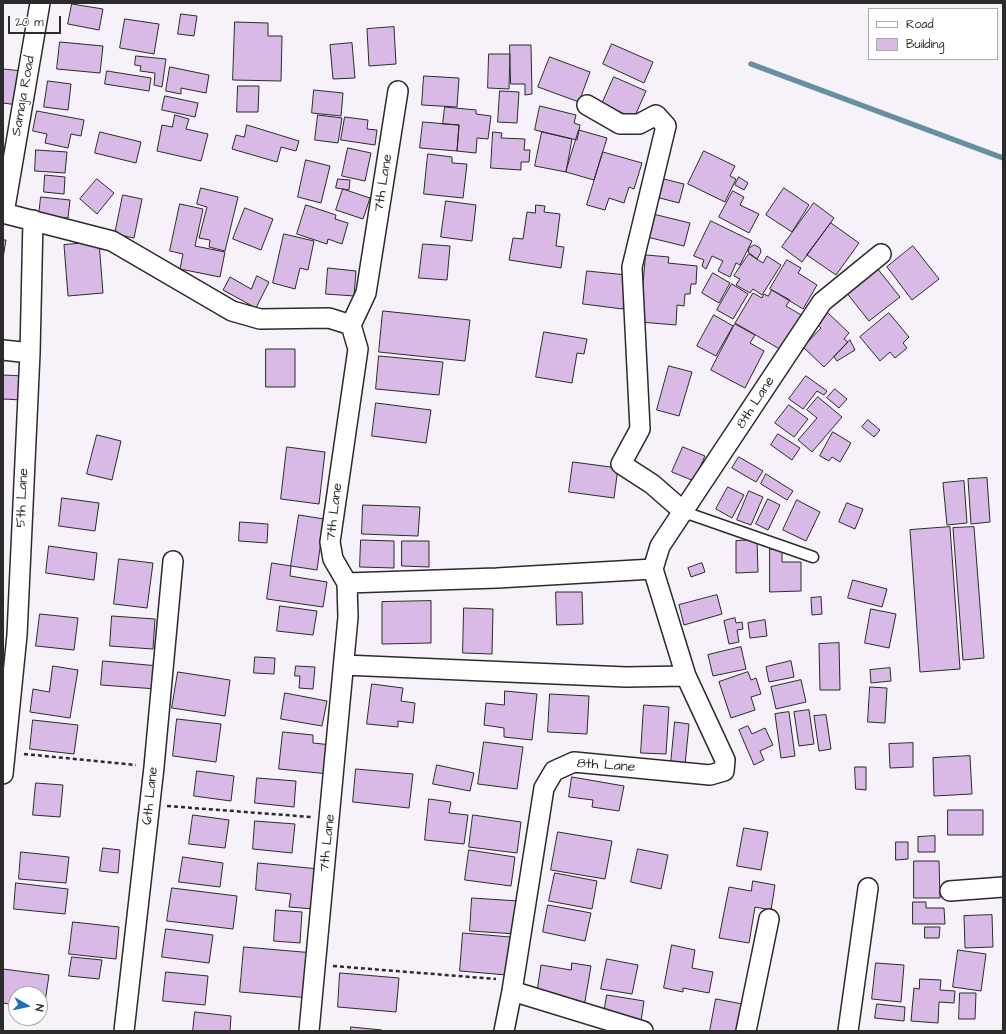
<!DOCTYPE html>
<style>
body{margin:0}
#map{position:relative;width:1006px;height:1034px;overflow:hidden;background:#f7f1fa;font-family:"Architects Daughter",sans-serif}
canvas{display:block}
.frame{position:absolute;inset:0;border:4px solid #2b2b2b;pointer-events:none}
.legend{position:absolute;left:868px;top:8px;width:130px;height:52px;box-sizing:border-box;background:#fff;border:1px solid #aaa;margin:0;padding:5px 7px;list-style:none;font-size:12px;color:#2b2b2b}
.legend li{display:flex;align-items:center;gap:8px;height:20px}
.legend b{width:20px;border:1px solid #aaa}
.north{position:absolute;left:8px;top:986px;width:40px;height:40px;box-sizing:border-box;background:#fff;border:1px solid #aaa;border-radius:50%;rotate:99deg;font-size:11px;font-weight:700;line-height:16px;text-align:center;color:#2b2b2b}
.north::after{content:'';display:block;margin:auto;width:14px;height:18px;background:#1f6fb2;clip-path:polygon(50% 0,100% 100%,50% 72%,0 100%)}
.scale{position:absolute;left:8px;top:16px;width:53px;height:18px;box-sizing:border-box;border:2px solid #2b2b2b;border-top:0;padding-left:5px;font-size:12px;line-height:14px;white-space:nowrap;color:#2b2b2b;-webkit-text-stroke:3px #fff;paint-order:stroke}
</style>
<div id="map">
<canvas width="1006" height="1034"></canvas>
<div class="frame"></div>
<ul class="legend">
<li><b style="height:5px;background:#fff"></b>Road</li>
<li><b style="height:11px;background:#d9b9e6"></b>Building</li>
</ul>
<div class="north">N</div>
<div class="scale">20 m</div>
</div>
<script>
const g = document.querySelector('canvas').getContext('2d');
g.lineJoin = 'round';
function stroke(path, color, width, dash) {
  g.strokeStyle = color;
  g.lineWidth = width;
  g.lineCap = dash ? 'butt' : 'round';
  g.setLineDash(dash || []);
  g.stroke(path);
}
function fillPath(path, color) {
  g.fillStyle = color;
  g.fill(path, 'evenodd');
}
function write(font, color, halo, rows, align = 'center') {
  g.font = font + ' "Architects Daughter",sans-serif';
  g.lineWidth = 3;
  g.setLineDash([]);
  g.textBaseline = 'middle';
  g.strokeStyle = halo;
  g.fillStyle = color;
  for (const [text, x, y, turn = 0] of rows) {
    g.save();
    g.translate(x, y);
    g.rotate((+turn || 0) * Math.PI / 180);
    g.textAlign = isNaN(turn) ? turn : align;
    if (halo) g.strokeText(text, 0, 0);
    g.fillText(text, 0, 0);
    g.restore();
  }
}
const stream = new Path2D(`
 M751,64L1003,158`);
const building = new Path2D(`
 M72,4L103,9L99,30L68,24Z
 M181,14L197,16L194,36L178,34Z
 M125,19L159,24L154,54L120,48Z
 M235,22L268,23V36H282L281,81L233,80Z
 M394,27L396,64L369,66L367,29Z
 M60,42L103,46L100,73L57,69Z
 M352,43L355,78L333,79L330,45Z
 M612,44L653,62L644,83L603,64Z
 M510,45H531L532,94L525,95V84H511Z
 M489,54H510L509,89L488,88Z
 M136,56L166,59L162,87L154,85L155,73L140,71L141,66L135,65Z
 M550,57L590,72L579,102L538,87Z
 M170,67L209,75L206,93L181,88V94L166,91Z
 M3,69L23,71L18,105L3,103Z
 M107,71L151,78L149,91L105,84Z
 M424,76L459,78L457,107L422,105Z
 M614,77L646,91L634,118L602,104Z
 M48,81L71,84L68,110L44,107Z
 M238,86H259L258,112H237Z
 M314,90L343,93L341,116L312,113Z
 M500,91L519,92L517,123L498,122Z
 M165,96L198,103L195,117L162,110Z
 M540,106L576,115L574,123L580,125L577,140L535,130Z
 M445,107L476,110V114L491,116L488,139L477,138L476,153L457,151L459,125L443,124Z
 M37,111L84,120L81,136L71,134L68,148L45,143L47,134L33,131Z
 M175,115L189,119L186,129L208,134L201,161L157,151L162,125L172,127Z
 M318,115L342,118L338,143L315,140Z
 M345,117L368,120L367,129L377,130L375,145L341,140Z
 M423,122L459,125L457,151L420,148Z
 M247,125L299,141L296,151L281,147L277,162L232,149L236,135L244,137Z
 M579,130L607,138L594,180L566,172Z
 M100,132L141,142L136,163L95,153Z
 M493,132L502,133L501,138L525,139L524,150H530L529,162H521V170L491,168Z
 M542,132L572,139L566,172L535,166Z
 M348,148L371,153L365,181L342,176Z
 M36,150L67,152L65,173L35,171Z
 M704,151L735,166L730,176L736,179L725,202L688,184Z
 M603,152L642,163L634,189L629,187L624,203L609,198L605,210L587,205Z
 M428,154L452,157V163L467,164L463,198L424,194Z
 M306,160L330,166L321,203L298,197Z
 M45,175L65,177L64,194L44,192Z
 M739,177L748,183L744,190L735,185Z
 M660,178L684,184L679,203L656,197Z
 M97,179L114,193L97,214L80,199Z
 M338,179L350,180L349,190L336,188Z
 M201,188L238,197L225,251L209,247L210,240L199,238L207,207L197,204Z
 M784,188L809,205L792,232L766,215Z
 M343,189L370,198L363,219L336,210Z
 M733,191L744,197L740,205L759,214L749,233L719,217Z
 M123,195L142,199L134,238L115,234Z
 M41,197L70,200L68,218L39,215Z
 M446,201L476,205L472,241L441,237Z
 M814,203L834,218L802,262L782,247Z
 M180,204L203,209L195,246L225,252L220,277L180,269L183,254L170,251Z
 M306,205L336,215L335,219L348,223L342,244L328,239L327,244L297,234Z
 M536,205L545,206L544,212L560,214L556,246L564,247L561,268L509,260L513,238L523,239L527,212L535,213Z
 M245,208L273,219L261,250L233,239Z
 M653,214L690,223L684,246L647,237Z
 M711,221L752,241L740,265L736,263L730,277L718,271L723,261L712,256L706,269L702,266L704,260L694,256Z
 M831,223L859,243L836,275L807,255Z
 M284,234L314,241L308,270L300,268L295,289L273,283Z
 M3,240H6L3,258Z
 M99,242L103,293L68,296L64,245Z
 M423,244L450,246L447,280L419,278Z
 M755,245L760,248L761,252L757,259L748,252L749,248Z
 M913,246L939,279L912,300L887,267Z
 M749,254L763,263L767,256L781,265L762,295L753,289L750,293L736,285L740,279L734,276Z
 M646,255L669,257L668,263L697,266L696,284H691L690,294H685L684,306L677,305L676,325L640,322Z
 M787,260L801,268L798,273L817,285L803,309L770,289Z
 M328,268L356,271L354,296L326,294Z
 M877,268L900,297L869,321L846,292Z
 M587,271L627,275L623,309L583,304Z
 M713,273L730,283L719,303L702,293Z
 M257,276L269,282L256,308L223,290L230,277L251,289Z
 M732,284L748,294L733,319L717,310Z
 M772,290L790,300L786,306L803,316L783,351L735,323L753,293L762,298L764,294L768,296Z
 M383,311L470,320L465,361L379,352Z
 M827,312L849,333L844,339L848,342L824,367L803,347L821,328L816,323Z
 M889,313L909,337L903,343L907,348L895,358L890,352L880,361L860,337Z
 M714,315L733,326L716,356L697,346Z
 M735,324L755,335L750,343L764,351L745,388L711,370Z
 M544,332L587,339L584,354L577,353L572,383L536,377Z
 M850,340L855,350L837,361L834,357Z
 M266,349H295V387H266Z
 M379,356L443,362L439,395L376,389Z
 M669,366L692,372L679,416L657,410Z
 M3,375L23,376L22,400L3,399Z
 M806,376L827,391L824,395L817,391L803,409L789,399Z
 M835,389L847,399L839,408L827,398Z
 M818,397L842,417L812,452L798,440L817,418L807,410Z
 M376,403L431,410L426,443L372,436Z
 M789,405L808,419L794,437L775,423Z
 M868,420L880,430L874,437L862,427Z
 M833,432L851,443L840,462L832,457L829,461L820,456Z
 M778,434L800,448L792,460L771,445Z
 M97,435L121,441L112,480L87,474Z
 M287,447L325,452L319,504L281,499Z
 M683,447L705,456L694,481L672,472Z
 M739,457L763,471L756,482L732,468Z
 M573,462L618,468L614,498L569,492Z
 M766,474L793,491L787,500L761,484Z
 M987,478L990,522L971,524L968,479Z
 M964,481L967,523L947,525L943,483Z
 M728,487L744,495L732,518L716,509Z
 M749,491L763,497L751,525L737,520Z
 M62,498L99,503L95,531L59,526Z
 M768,499L780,505L768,530L756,524Z
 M797,500L820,512L806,541L783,530Z
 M847,503L863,509L855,529L839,522Z
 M363,505L420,507L418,536L362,534Z
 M299,515L324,519L317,570L291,566Z
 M240,522L268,524L267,543L239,541Z
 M950,527L960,669L920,672L910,530Z
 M974,527L984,658L963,660L953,528Z
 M361,540L394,541V568L360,567Z
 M757,540L758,572L736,573V541Z
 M402,541H429V567L402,566Z
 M49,546L97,553L94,580L46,573Z
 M770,549H782V562H801V591L770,592Z
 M119,559L153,563L147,608L114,604Z
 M272,563L291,566L290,576L327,582L323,607L267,599Z
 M702,563L705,572L691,577L688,568Z
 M853,580L887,589L882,607L848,598Z
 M556,592H582L583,624L557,625Z
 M717,595L722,614L684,625L679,605Z
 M821,597L822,614L812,615L811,598Z
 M431,601V643L382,644V602Z
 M280,606L317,611L313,635L277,631Z
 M464,608L493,609L492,654L463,653Z
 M871,609L896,614L889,648L865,643Z
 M40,614L78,618L74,650L36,646Z
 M112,616L155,619L153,649L110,646Z
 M735,618L736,623L742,622L743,629L737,630L739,642L729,644L724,621Z
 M765,620L767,636L750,638L748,623Z
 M839,643L840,690H820L819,644Z
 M741,647L746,669L713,676L708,655Z
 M255,657L275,658L274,674L254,673Z
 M103,661L159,666L157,689L101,685Z
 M791,661L794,677L769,682L766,667Z
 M53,666L78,670L70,718L30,712L33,689L49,692Z
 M296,666L315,667L313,689L299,688L300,676H295Z
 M890,668L891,681L871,683L870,670Z
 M178,672L230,680L225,716L172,708Z
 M748,672L751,680L756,678L761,694L751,697L755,710L731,718L719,682Z
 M801,680L806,702L776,709L771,687Z
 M372,684L403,688L401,701L415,703L413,723L398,721V727L367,724Z
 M870,687L887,688L885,723L868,722Z
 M505,691L537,694L532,740L504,737V728L484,725L486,703L504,705Z
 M285,693L327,701L322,726L281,719Z
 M550,694L589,696L587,734L548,732Z
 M644,705L669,707L666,754L641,753Z
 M809,710L814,744L799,746L794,712Z
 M789,712L795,756L781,758L775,714Z
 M826,715L831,749L819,751L814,716Z
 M177,719L221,724L216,762L173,756Z
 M33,720L78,725L74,754L30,749Z
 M675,722L689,724L685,765L671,763Z
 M748,726L752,734L765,728L773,745L760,751L764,760L754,765L739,730Z
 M283,732L313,735V743L332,745L329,774L279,769Z
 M484,742L523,747L517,789L478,784Z
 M913,743V767L890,768L889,744Z
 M970,756L972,794L934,796L933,758Z
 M437,765L474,773L470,791L433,784Z
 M855,767H866V790L856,789Z
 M356,769L413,774L409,808L353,802Z
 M197,771L234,776L231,801L194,796Z
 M572,777L624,786L619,811L592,807L593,800L569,797Z
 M257,778L296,781L294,807L255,803Z
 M36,783L63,785L60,817L33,815Z
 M429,799L451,802L449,813L468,815L464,844L425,840Z
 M948,810H983V835H948Z
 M193,815L229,820L225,848L189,844Z
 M473,815L521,822L517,853L469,847Z
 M255,821L295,824L292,853L253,849Z
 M744,828L768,832L761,870L737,866Z
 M558,832L612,841L605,879L551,870Z
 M935,836V852H918V837Z
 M896,842H908V859L896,860Z
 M103,848L120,850L118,873L100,871Z
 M638,849L668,855L661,889L631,882Z
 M469,850L515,857L511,886L465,880Z
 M21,852L69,857L66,883L19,879Z
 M183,857L223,863L220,887L179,882Z
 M914,861H939L940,898H914Z
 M258,863L319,869L314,909L289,907L291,894L256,890Z
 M555,873L597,881L592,909L549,901Z
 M753,881L775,885L771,910L755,907L749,943L719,938L729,887L751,891Z
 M16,883L68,889L65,914L14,909Z
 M172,888L237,896L233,929L167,921Z
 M472,898L519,901L517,934L470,931Z
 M913,902H926V908H944L945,924H913Z
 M548,905L591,913L585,941L543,932Z
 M276,910L302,912L300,943L274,941Z
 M992,915L993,947L965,948L964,916Z
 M73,922L119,927L116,959L69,954Z
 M925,927H940L939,938H925Z
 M166,929L213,935L209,963L162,957Z
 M463,933L510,937L507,975L460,971Z
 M672,945L695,950L692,968L713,972L709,993L683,988V992L664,988Z
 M244,947L314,953L310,998L240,992Z
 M958,950L986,954L981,991L953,987Z
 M72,957L102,960L99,979L69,976Z
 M607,959L638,965L632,994L601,989Z
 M572,963L591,966L584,1007L564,1004L565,997L537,992L541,965L571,970Z
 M876,963L904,965L901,1002L872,999Z
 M3,969L49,975L44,1009L40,1008V994H16V1005L3,1003Z
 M166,972L208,976L205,1005L163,1001Z
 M340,973L399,978L396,1012L338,1007Z
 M920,979L941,980L940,990L955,991L954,1003L939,1002L938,1023L911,1021L914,988L919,989Z
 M960,993H976L975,1019H959Z
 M607,995L644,1001L641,1021L604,1014Z
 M716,999L748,1005L743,1031H710Z
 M877,1004L905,1007L904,1021L875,1018Z
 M195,1012L231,1016L230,1031H193Z
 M351,1027L382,1030V1031H351Z`);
const path = new Path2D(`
 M24,754L136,765
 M167,806L311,817
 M333,966L496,979`);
const service = new Path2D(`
 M684,512L813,557`);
const minor = new Path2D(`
 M587,105L620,124H639L656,115L666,126L632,267L640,429L621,464L652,484L684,512
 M3,213L112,241L232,311L260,319L329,318L351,325
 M4,213L40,3
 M3,350L30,353
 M653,569L660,546L822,302L881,254
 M347,583L497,578L653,569L686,676
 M344,665L626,677L686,676L725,760L724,771L710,775L574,762L554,771L544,788L512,991L504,1031
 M3,774L17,635L30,353L33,220
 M950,891L1003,887
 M512,991L643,1031
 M124,1031L154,767L173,561
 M309,1031L348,617L347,583L333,559L330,542L358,349L351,325L366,293L398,91
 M746,1031L769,919
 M848,1031L868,888`);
const streetNames = [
 ["Samaja Road",24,96,-80],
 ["7th Lane",384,183,-81],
 ["8th Lane",756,403,-57],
 ["5th Lane",23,498,-87],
 ["7th Lane",335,512,-83],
 ["8th Lane",606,766,4],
 ["6th Lane",151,796,-84],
 ["7th Lane",328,843,-84]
];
stroke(stream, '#6690a1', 5.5);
fillPath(building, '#d9b9e6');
stroke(building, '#2b2b2b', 1);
stroke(service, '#2b2b2b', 13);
stroke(minor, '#2b2b2b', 22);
stroke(path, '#2b2b2b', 2.5, [4, 3]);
stroke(service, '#fff', 10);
stroke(minor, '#fff', 19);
write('14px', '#2b2b2b', '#fff', streetNames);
</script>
